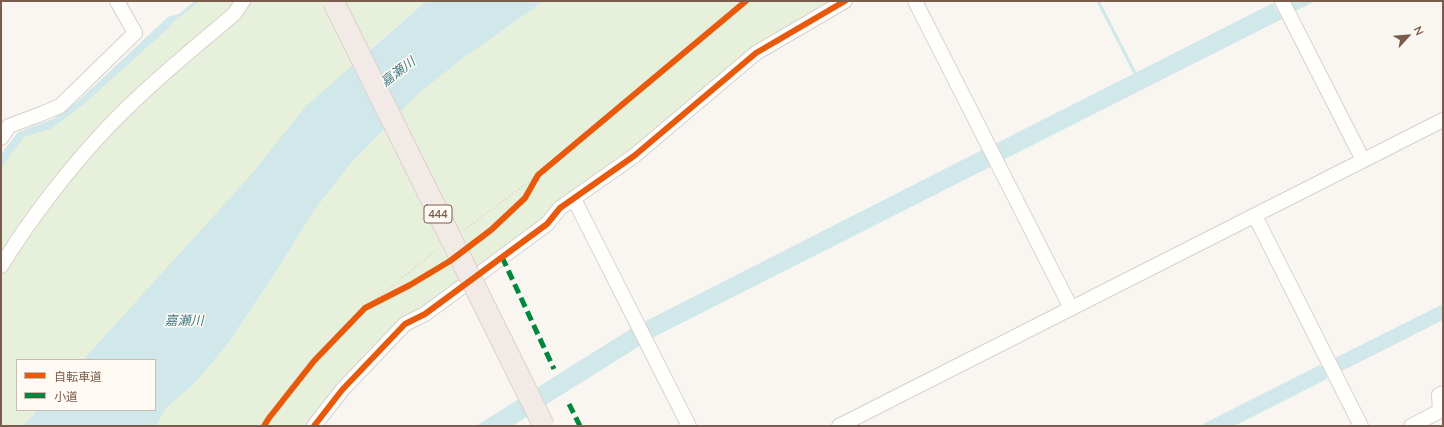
<!DOCTYPE html>
<meta charset="utf-8">
<style>
body{margin:0}
#map{position:relative;width:1444px;height:427px;overflow:hidden;background:#f9f5f0;font-family:Lato,"Noto Sans JP",sans-serif}
canvas{display:block}
.frame{position:absolute;inset:0;border:2px solid #7a5c4d;pointer-events:none}
.legend{position:absolute;left:16px;top:359px;width:140px;height:52px;box-sizing:border-box;background:#fffaf3;border:1px solid #cabbb1;margin:0;padding:5px 7px;list-style:none;font-size:12px;color:#7a5c4d}
.legend li{display:flex;align-items:center;gap:8px;height:20px}
.legend b{width:20px;border:1px solid #cabbb1}
.north{position:absolute;left:1388px;top:16px;width:40px;height:40px;-webkit-text-stroke:3px #fffaf3;paint-order:stroke;rotate:64deg;font-size:11px;font-weight:700;line-height:16px;text-align:center;color:#7a5c4d}
.north::after{content:'';display:block;margin:auto;width:14px;height:18px;background:#7a5c4d;clip-path:polygon(50% 0,100% 100%,50% 72%,0 100%)}
</style>
<div id="map">
<canvas width="1444" height="427"></canvas>
<div class="frame"></div>
<ul class="legend">
<li><b style="height:5px;background:#e8590c"></b>自転車道</li>
<li><b style="height:5px;background:#00873e"></b>小道</li>
</ul>
<div class="north">N</div>
</div>
<script>
const g = document.querySelector('canvas').getContext('2d');
g.lineJoin = 'round';
function fillPath(path, color) {
  g.fillStyle = color;
  g.fill(path, 'evenodd');
}
function stroke(path, color, width, dash) {
  g.strokeStyle = color;
  g.lineWidth = width;
  g.lineCap = dash ? 'butt' : 'round';
  g.setLineDash(dash || []);
  g.stroke(path);
}
function write(font, color, halo, rows, align = 'center') {
  g.font = font + ' Lato,"Noto Sans JP",sans-serif';
  g.lineWidth = 3;
  g.setLineDash([]);
  g.textBaseline = 'middle';
  g.strokeStyle = halo;
  g.fillStyle = color;
  for (const [text, x, y, turn = 0] of rows) {
    g.save();
    g.translate(x, y);
    g.rotate((+turn || 0) * Math.PI / 180);
    g.textAlign = isNaN(turn) ? turn : align;
    if (halo) g.strokeText(text, 0, 0);
    g.fillText(text, 0, 0);
    g.restore();
  }
}
const green = new Path2D(`
 M196,1H426L365,53L116,360H17V410H51L32,426H1V168L24,137L51,129L83,105L170,27L181,13Z
 M544,1H831L750,50L545,220L426,309L308,426H136L166,408L195,383L229,342L273,276L313,212L350,164L419,93L458,62Z`);
const water = new Path2D(`
 M426,1H544L458,62L419,93L350,164L313,212L273,276L229,342L195,383L166,408L156,426H23L38,410H155V360H83L250,176L306,106Z
 M1288,1H1315L1294,12Z
 M1273,3L1282,19L1003,160L995,144Z
 M181,13L170,27L83,105L51,129L24,137L1,168V154L18,132L53,119L79,100L168,17Z
 M984,149L992,166L652,338L644,322Z
 M1443,304V320L1342,371L1341,370L1326,375L1327,379L1234,426H1199L1320,365L1322,367L1336,360L1335,358Z
 M632,328L641,345L512,426H476Z`);
const stream = new Path2D(`
 M1098,1L1135,73
 M180,15L197,1`);
const path = new Path2D(`
 M464,230L538,175
 M365,308L439,248`);
const minor = new Path2D(`
 M915,1L1071,308
 M1282,1L1363,160
 M1,138L9,126L41,114L60,106L135,33L117,1
 M574,199L689,426
 M1255,216L1361,426
 M1,266C30,219 70,167 108,127C147,86 192,50 234,14L243,1
 M314,426L342,390L405,324L425,314L547,224L560,208L634,156L756,53L845,1
 M839,426L1443,120
 M1411,426L1440,411L1439,395L1443,393`);
const highwayBridge = new Path2D(`
 M333,1L544,426`);
const quiet = new Path2D(`
 M502,257L554,369
 M569,404L580,426`);
const cycleway = new Path2D(`
 M264,426L269,418L314,361L365,308L410,285L450,261L491,230L525,198L538,175L746,1
 M314,426L342,390L405,324L425,314L547,224L560,208L634,156L756,53L845,1`);
const shields = [
 [438,214,28]
];
const shieldNames = [
 ["444",438,214]
];
const waterNames = [
 ["嘉瀬川",398,72,-37],
 ["嘉瀬川",184,321]
];
fillPath(green, '#e7f0db');
fillPath(water, '#d0e8ea');
stroke(stream, '#d0e8ea', 3);
stroke(minor, '#d7d1cb', 16);
stroke(path, '#dcd5d0', 2, [1, 3]);
stroke(minor, '#fefefd', 14);
stroke(highwayBridge, '#dad1cc', 23, []);
stroke(highwayBridge, '#f2eae7', 21);
stroke(quiet, '#00873e', 5, [10, 5]);
stroke(cycleway, '#e8590c', 6);
for (const [x, y, w] of shields) {
  const box = new Path2D();
  box.roundRect(x - w / 2, y - 9, w, 18, 3);
  g.fillStyle = '#fffaf3';
  g.fill(box);
  stroke(box, '#7a5c4d', 1);
}
write('bold 11px', '#7a5c4d', null, shieldNames);
write('italic 13px', '#437c86', '#fffaf3', waterNames);
</script>
